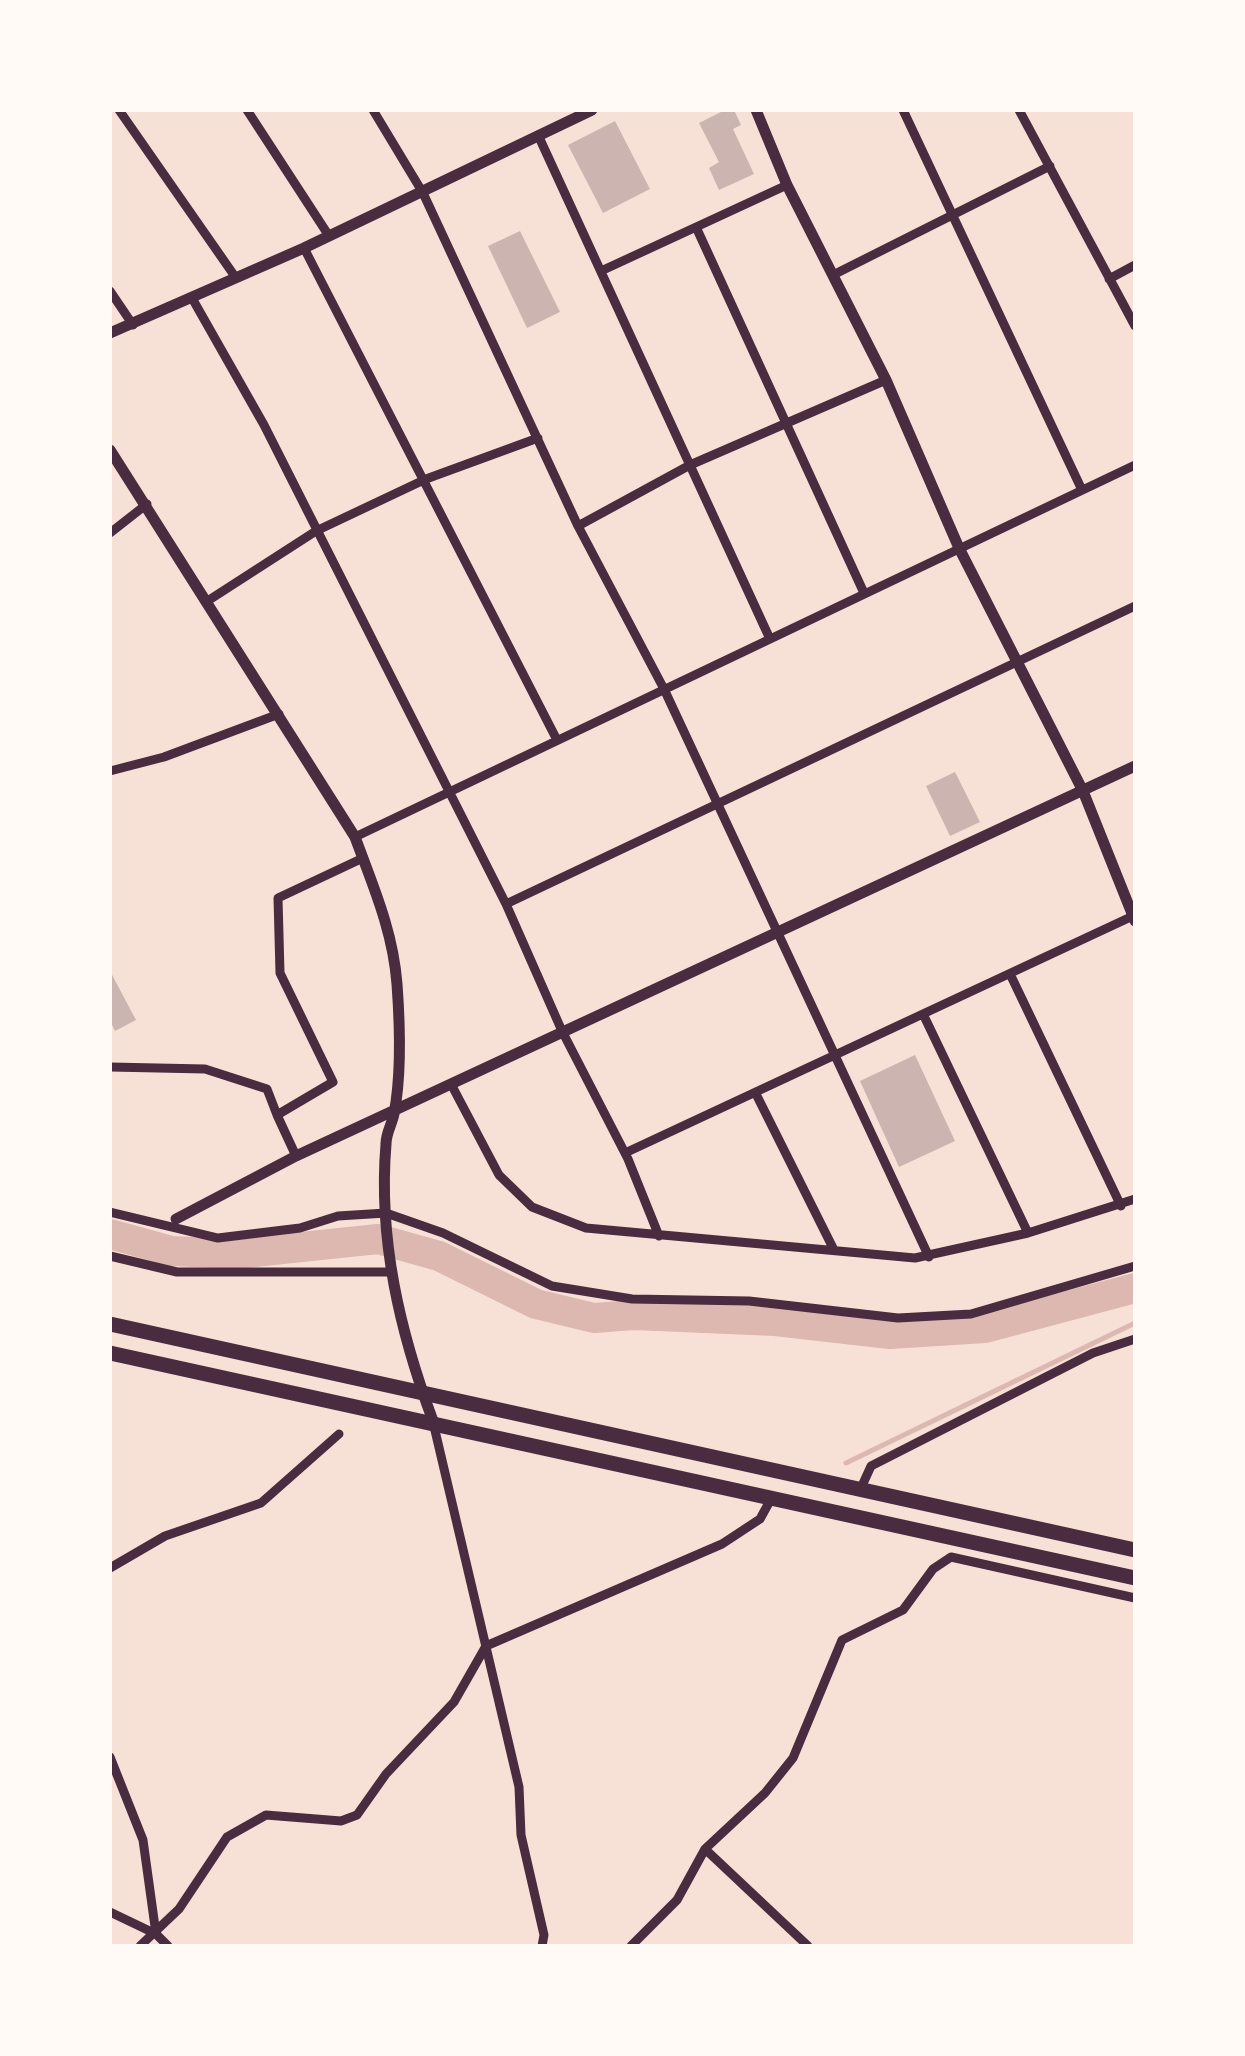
<!DOCTYPE html>
<style>
body{margin:0}
#map{position:relative;width:1245px;height:2056px;overflow:hidden;background:#f7e1d7;font-family:Manrope,sans-serif}
canvas{display:block}
.frame{position:absolute;inset:0;border:112px solid #fffaf5;pointer-events:none}
</style>
<div id="map">
<canvas width="1245" height="2056"></canvas>
<div class="frame"></div>
</div>
<script>
const g = document.querySelector('canvas').getContext('2d');
g.lineJoin = 'round';
function stroke(path, color, width, dash) {
  g.strokeStyle = color;
  g.lineWidth = width;
  g.lineCap = dash ? 'butt' : 'round';
  g.setLineDash(dash || []);
  g.stroke(path);
}
function fillPath(path, color) {
  g.fillStyle = color;
  g.fill(path, 'evenodd');
}
const stream = new Path2D(`
 M846,1463L1135,1323`);
const river = new Path2D(`
 M110,1234L171,1251L235,1254L378,1239L439,1256L536,1304L594,1318L634,1315L775,1321L890,1334L985,1328L1135,1288`);
const building = new Path2D(`
 M725,110H734L741,125L733,129L754,174L719,190L709,168L719,162L699,123Z
 M615,121L650,189L603,213L568,145Z
 M520,231L560,312L527,328L488,246Z
 M955,772L980,822L950,836L926,786Z
 M110,971L136,1020L115,1031L110,1021Z
 M915,1055L955,1141L899,1167L860,1081Z`);
const minor = new Path2D(`
 M119,110L236,278
 M247,110L329,236
 M373,110L423,193L578,526L664,689L929,1257
 M903,110L1082,490
 M1019,110L1135,326
 M538,135L770,639
 M696,227L864,593
 M304,248L557,740
 M601,271L787,185
 M833,275L1050,166
 M1109,279L1135,265
 M110,291L133,325
 M192,298L264,425L506,904L562,1031L628,1159L659,1236
 M578,526L690,465L886,380
 M110,533L147,504
 M209,600L316,531L426,479L538,438
 M110,771L164,757L279,714
 M355,837L1135,465
 M506,904L1135,606
 M1011,976L1121,1206
 M924,1016L1028,1233
 M110,1067L205,1069L267,1089L277,1115
 M451,1084L499,1175L532,1207L586,1228L915,1258L1028,1233L1135,1199
 M757,1096L834,1250
 M625,1153L1135,915
 M296,1156L277,1115L333,1082L280,973L278,898L363,858
 M110,1212L218,1238L300,1228L338,1216L386,1213L443,1233L552,1286L632,1299L749,1301L898,1318L971,1314L1135,1266
 M110,1256L177,1272H390
 M433,1422L519,1787L521,1835L544,1935L542,1946
 M860,1490L871,1466L1093,1353L1135,1339
 M110,1568L165,1536L261,1503L339,1434
 M110,1757L143,1840L156,1934
 M705,1849L808,1946
 M110,1912L156,1934L168,1946
 M140,1946L179,1909L227,1837L266,1815L341,1821L357,1815L386,1774L454,1702L486,1646L722,1544L760,1519L771,1499
 M631,1946L677,1900L705,1849L765,1793L793,1758L842,1640L903,1610L933,1569L951,1557L1135,1598`);
const tertiary = new Path2D(`
 M756,110L787,185L886,380L959,548L1083,791L1135,921
 M110,333L304,248L592,110
 M110,450L355,837C373,886 393,931 397,984C400,1025 402,1073 394,1114C392,1124 386,1133 386,1144C378,1240 400,1332 433,1421
 M176,1219L296,1156L1135,766`);
const trunk = new Path2D(`
 M110,1324L1135,1550
 M110,1353L1135,1578`);
stroke(stream, '#dcb8b0', 5);
stroke(river, '#dcb8b0', 30);
fillPath(building, '#ccb4b1');
stroke(minor, '#4a2c40', 9);
stroke(tertiary, '#4a2c40', 11);
stroke(trunk, '#4a2c40', 15);
</script>
